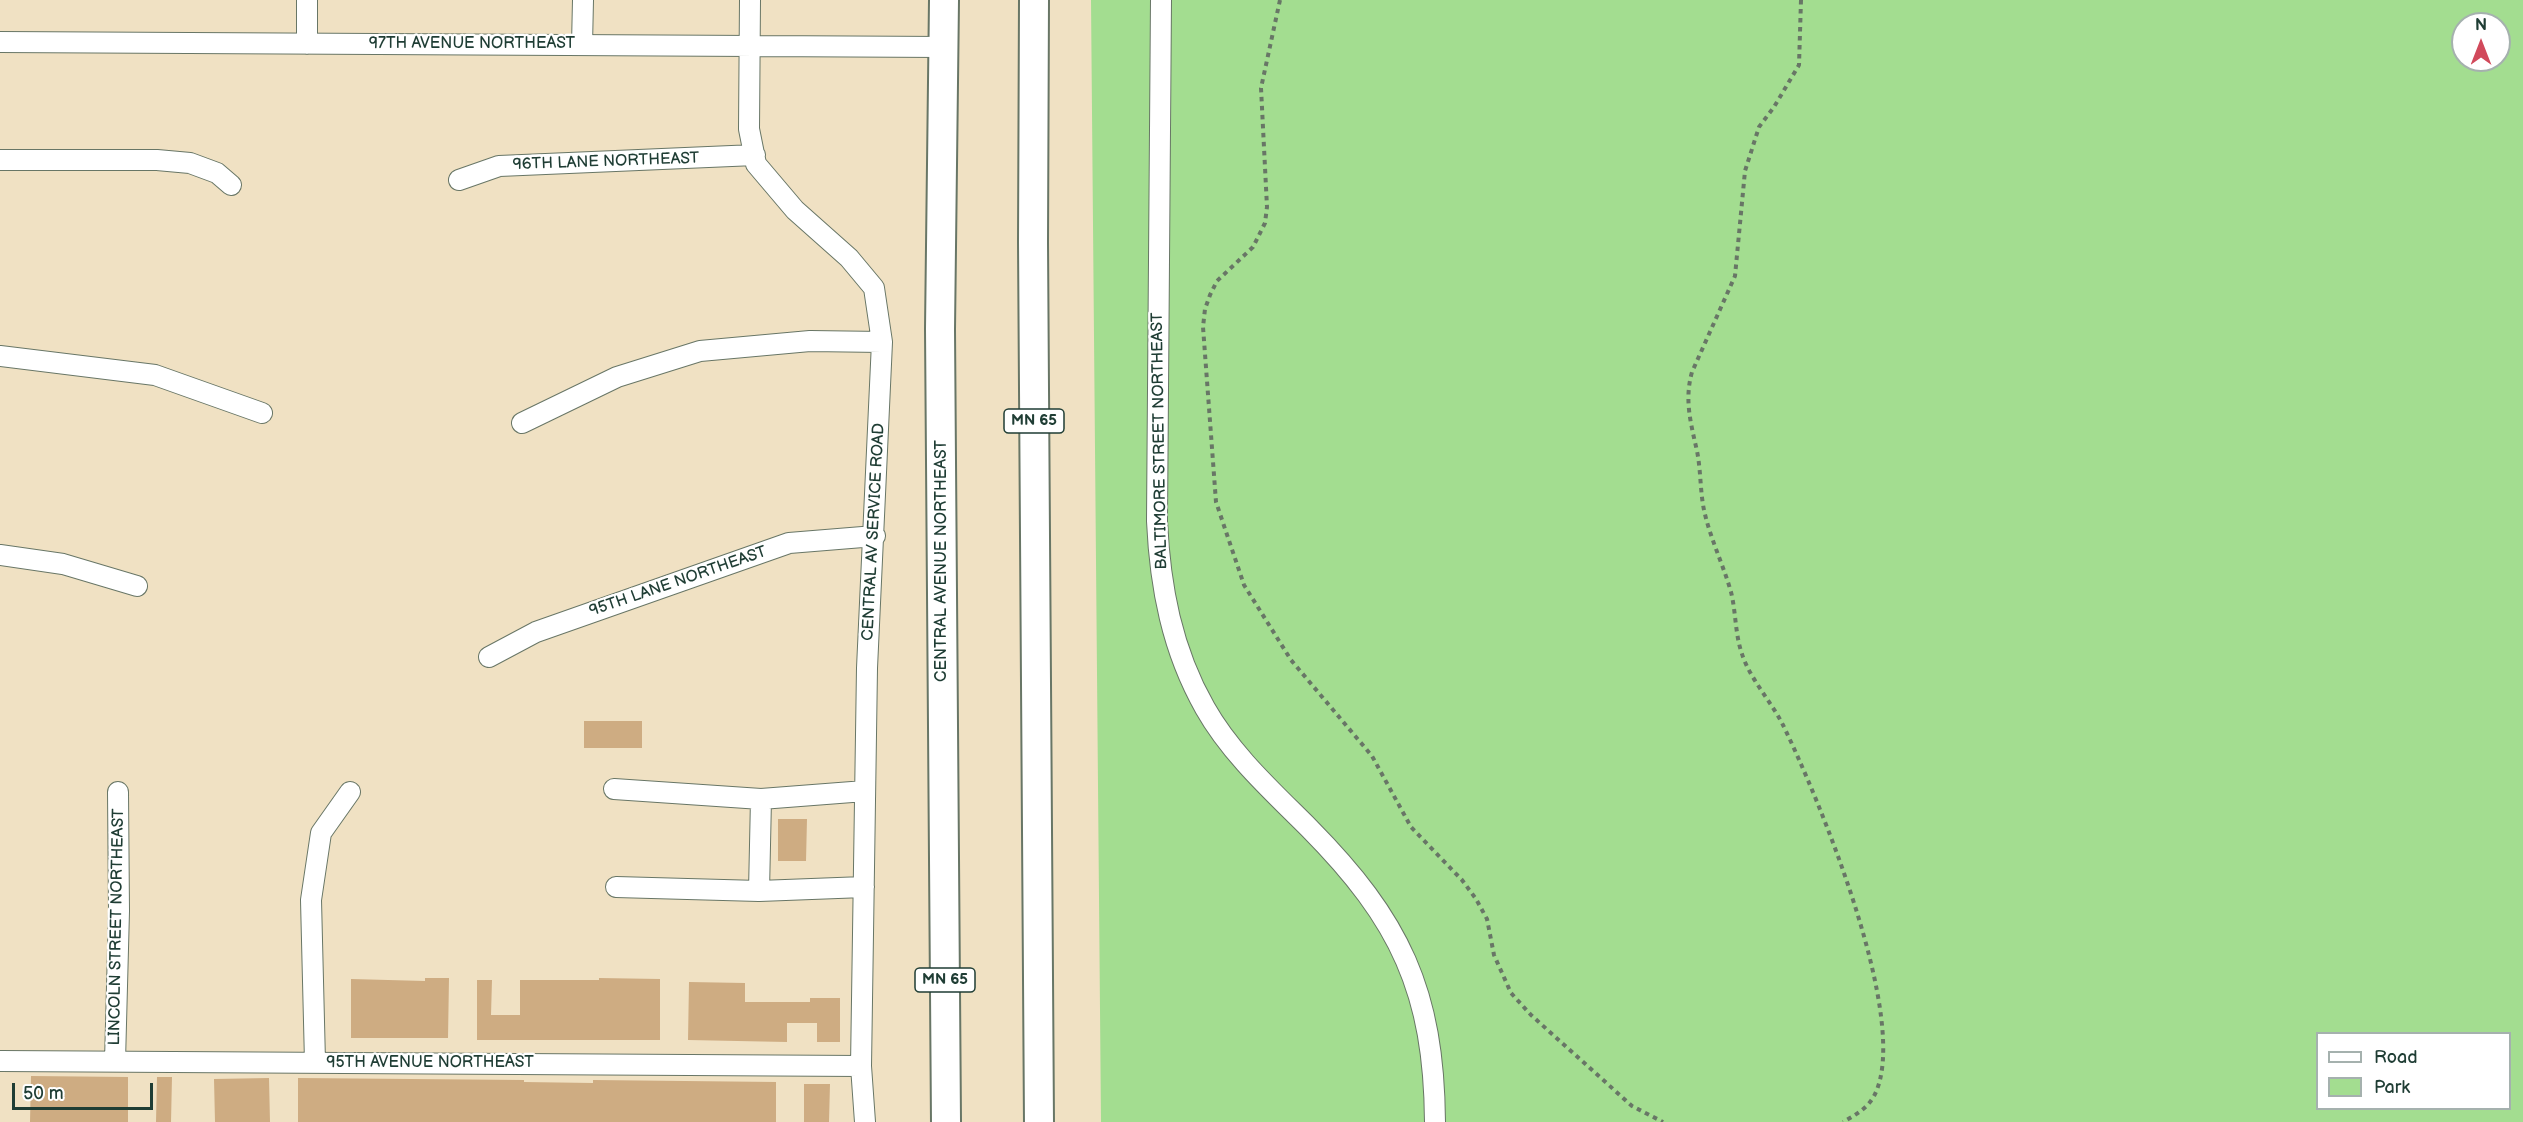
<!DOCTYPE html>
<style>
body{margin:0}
#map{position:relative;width:2523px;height:1122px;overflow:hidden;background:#f0e1c3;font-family:"Balsamiq Sans",sans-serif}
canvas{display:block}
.legend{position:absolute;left:2316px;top:1032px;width:195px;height:78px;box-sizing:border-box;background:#fff;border:2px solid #a5b1ae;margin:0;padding:8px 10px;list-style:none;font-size:18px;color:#1f3d34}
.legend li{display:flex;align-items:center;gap:12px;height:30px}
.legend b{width:30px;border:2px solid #a5b1ae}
.north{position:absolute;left:2451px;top:12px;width:60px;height:60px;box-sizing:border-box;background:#fff;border:2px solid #a5b1ae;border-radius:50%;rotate:0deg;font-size:16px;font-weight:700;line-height:24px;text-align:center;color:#1f3d34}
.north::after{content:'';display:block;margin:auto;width:21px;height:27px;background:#d1495b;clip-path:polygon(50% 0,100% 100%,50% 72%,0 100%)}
.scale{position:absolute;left:12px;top:1083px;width:141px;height:27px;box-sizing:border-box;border:3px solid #1f3d34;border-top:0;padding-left:8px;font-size:18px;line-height:21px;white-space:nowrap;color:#1f3d34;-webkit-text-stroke:4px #fff;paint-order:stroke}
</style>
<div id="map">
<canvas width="2523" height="1122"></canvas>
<ul class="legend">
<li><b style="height:8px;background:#fff"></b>Road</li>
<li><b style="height:16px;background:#a3dd90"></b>Park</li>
</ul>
<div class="north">N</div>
<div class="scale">50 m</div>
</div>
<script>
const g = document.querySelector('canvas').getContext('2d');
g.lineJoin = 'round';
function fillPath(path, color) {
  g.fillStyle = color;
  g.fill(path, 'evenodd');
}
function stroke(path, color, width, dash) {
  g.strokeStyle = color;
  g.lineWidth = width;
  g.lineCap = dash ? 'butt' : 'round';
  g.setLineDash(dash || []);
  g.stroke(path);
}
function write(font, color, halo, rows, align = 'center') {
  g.font = font + ' "Balsamiq Sans",sans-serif';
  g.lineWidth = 4.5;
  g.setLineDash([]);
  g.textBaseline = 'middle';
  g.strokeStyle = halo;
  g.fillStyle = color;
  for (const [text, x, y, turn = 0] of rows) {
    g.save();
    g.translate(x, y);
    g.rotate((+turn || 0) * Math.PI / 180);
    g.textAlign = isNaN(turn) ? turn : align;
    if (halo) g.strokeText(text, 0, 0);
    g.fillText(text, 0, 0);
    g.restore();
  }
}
const green = new Path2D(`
 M1091,0H2523V1122H1101ZM2463,24H2499V60H2463ZM2318,1034H2510V1108H2318Z`);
const building = new Path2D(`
 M584,721H642V748H584Z
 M778,819H807L806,861H778Z
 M425,978H449L448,1038H351V979L425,981Z
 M599,978L660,979V1040H477V980H492L491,1015H520V980H599Z
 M689,982L745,983V1002H810V998H840V1042H817V1023H787V1042L688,1040Z
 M31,1076L128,1077V1122H30Z
 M157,1077H172L171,1122H156Z
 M269,1078L270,1122H215L214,1079Z
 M298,1078L524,1080V1082L593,1083V1080L776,1082V1122H298Z
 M804,1084H830L829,1122H804Z`);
const path = new Path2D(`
 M1280,0L1261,88L1267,207L1265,223L1253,247L1217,281L1210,295L1205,309L1203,327L1216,502L1244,585L1291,660L1372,756L1411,827L1462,880L1476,899L1487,919L1494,955L1511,993L1531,1015L1632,1106L1663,1122
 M1801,0L1799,65L1774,107L1759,127L1745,171L1735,276L1692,372C1684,400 1691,424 1697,451C1701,471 1700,491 1704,510C1710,538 1723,564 1731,592C1736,612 1735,634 1742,654C1750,679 1771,701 1783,725C1818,797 1913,1023 1874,1096C1867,1109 1855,1115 1843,1122`);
const minor = new Path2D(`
 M750,0L749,129L756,164L795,210L849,258L874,288L882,342L867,668L861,1066L865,1122
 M1161,0L1157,521C1160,587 1172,650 1205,708C1231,754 1272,791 1309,828C1400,920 1434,991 1435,1122
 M0,42L944,47
 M307,44V0
 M582,45L583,0
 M0,160H157L190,163L217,173L231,185
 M459,180L499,166L755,155
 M0,356L155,375L262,413
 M522,423L617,377L700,351L810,341L882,342
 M0,555L63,564L137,586
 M489,657L536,632L789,543L875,536
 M614,789L761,799
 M616,887L759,891
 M864,887L759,891L761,799L865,791
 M0,1061L861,1066
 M115,1061L119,911L118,792
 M315,1062L311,900L321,833L350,792`);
const highway = new Path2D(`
 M944,0L940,329L946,1122
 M1034,0L1033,242L1039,1122`);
const shields = [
 [1034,421,60],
 [945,980,60]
];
const shieldNames = [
 ["MN 65",1034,421],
 ["MN 65",945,980]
];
const streetNames = [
 ["97TH AVENUE NORTHEAST",472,44],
 ["96TH LANE NORTHEAST",606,162,-2],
 ["BALTIMORE STREET NORTHEAST",1160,441,-91],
 ["CENTRAL AV SERVICE ROAD",874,532,-87],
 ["CENTRAL AVENUE NORTHEAST",942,561,-90],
 ["95TH LANE NORTHEAST",678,582,-19],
 ["LINCOLN STREET NORTHEAST",117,927,-89],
 ["95TH AVENUE NORTHEAST",430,1063]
];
fillPath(green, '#a3dd90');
fillPath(building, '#ceac82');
stroke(minor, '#687666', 22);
stroke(highway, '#687666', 32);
stroke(path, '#687666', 4, [4.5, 4.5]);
stroke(minor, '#fff', 20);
stroke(highway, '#fff', 28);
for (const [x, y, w] of shields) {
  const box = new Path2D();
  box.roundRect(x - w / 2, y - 12, w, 24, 4.5);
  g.fillStyle = '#fff';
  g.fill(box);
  stroke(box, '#1f3d34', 1.5);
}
write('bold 15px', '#1f3d34', null, shieldNames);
write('16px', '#1f3d34', '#fff', streetNames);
</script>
